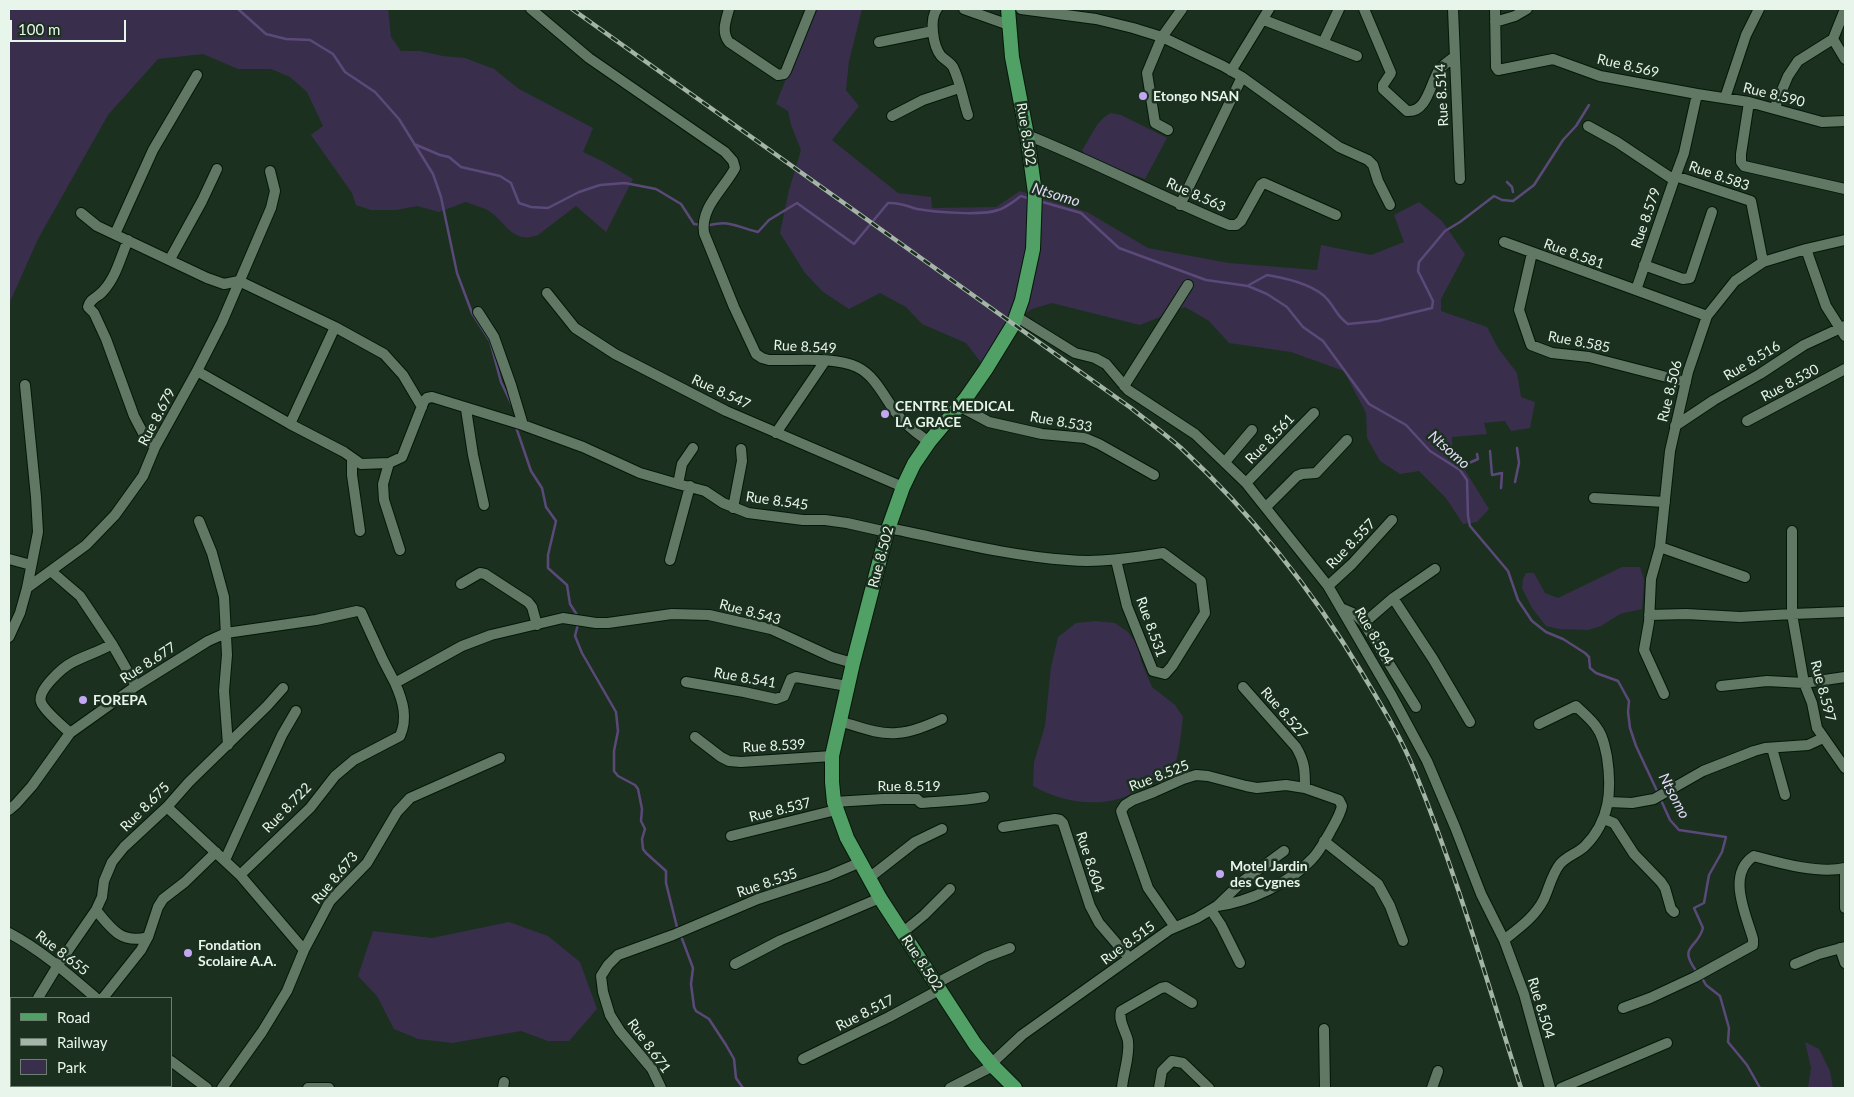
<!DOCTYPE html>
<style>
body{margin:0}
#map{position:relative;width:1854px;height:1097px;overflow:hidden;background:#1b301f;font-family:Lato,sans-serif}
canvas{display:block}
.frame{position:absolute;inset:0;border:10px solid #e8f5ea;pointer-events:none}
.legend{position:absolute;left:10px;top:997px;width:162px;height:90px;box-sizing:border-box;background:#1b301f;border:1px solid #6d7f70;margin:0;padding:6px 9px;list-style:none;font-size:15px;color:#e8f5ea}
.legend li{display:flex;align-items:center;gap:10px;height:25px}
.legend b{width:25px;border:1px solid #6d7f70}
.scale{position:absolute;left:10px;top:20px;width:116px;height:22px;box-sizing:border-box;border:2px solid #e8f5ea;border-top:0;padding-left:6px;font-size:15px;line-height:18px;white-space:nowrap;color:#e8f5ea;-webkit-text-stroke:4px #1b301f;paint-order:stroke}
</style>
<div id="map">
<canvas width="1854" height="1097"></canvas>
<div class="frame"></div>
<ul class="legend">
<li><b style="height:6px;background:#51a065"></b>Road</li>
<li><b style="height:6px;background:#a4b4a7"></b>Railway</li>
<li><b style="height:14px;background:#392f4c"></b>Park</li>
</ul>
<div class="scale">100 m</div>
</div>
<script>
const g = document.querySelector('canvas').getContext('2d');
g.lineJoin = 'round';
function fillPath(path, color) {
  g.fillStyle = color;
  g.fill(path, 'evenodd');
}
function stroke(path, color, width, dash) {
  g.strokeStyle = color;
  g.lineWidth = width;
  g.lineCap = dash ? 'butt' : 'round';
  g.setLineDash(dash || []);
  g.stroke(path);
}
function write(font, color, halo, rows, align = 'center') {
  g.font = font + ' Lato,sans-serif';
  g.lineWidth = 5;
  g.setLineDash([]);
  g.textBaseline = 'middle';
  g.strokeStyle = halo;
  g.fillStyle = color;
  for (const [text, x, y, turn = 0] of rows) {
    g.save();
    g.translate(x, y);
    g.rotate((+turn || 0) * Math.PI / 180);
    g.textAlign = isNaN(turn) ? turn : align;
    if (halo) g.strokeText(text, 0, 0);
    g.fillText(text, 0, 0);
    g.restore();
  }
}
const green = new Path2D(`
 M9,9H388L391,37L401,51H420L443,56L465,58L494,69L519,89L593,128L583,152L604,162L633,179L606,232L576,206L538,235C513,245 506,222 489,211C482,207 473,205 466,202L439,212L417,206L396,210H371L356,205L352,193L311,135L323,126L307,92L290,77L271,69H238L203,54L158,59L108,115L38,239L9,304Z
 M813,9H862L849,61L846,90L859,106L832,140L898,193L931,197L932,208L996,207L1020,191L1087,212L1148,248L1229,263L1317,270L1321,245L1371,255L1404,242L1394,215L1419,202L1442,221L1465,254L1441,299V311L1487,327L1498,348L1517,373L1521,397L1535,402L1530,428L1511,431L1505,421L1484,423L1487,434L1452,437L1453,459L1463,467L1489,509L1477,522L1463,524L1446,498L1419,471L1400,474L1380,461L1367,438L1366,413L1344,371L1291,352L1229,343L1209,321L1185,307L1140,325L1052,303L1032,309L1016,320L986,369L966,343L922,324L906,307L880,293L849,309L823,292L805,273L780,233L789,190L801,150L791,125L788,111L776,104Z
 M1111,113L1121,115L1167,138L1145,179L1088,158L1082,150C1091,138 1096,120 1111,113Z
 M1622,567H1640L1644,580L1642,609L1620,614L1601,626L1588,630L1559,629L1546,626L1532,608L1522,588L1523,579L1526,573H1534L1545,593L1558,598Z
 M1096,621L1115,623L1128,632L1138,646L1141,661L1152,687L1175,705L1183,717C1181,730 1180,752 1175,763C1168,780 1160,778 1146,785C1137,789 1128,797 1118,799C1090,807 1057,800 1033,786L1034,762L1045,726L1051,667L1058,637L1076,623Z
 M509,922L548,936L580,962L597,1009L569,1041H548L521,1031L452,1043L418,1039L394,1029L377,996L358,976L373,931L432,938Z
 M1805,1042L1819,1049L1830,1071L1833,1088H1808L1811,1068Z`);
const stream = new Path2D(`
 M238,9L266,34L286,39L310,40L333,54L345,72L375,92L399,119L433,174L441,197L457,273L472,313L490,341L501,382L512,405
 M414,144L440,155L449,157L461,167L500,176L511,183L519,203L531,207L548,208L579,192L600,185L625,183L656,189L681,204L694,224L701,225
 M1507,182L1512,187L1513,192
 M1039,201L1081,213L1119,248L1206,280L1248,286L1267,294L1287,307L1303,327L1323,341L1369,404L1406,425L1430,451L1460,470L1467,480L1468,516L1470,526L1508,571L1518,600L1532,621L1546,632L1563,639L1585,653L1589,657L1590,668L1596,673L1618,681L1629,701L1628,712L1630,728L1636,746L1658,793
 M706,226C732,219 735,227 758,232L769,220L797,203L854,244L888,203C899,202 907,206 917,209C934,212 983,216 998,210C1006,208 1014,201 1021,196L1031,199
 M1249,285L1267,275C1285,278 1316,285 1328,300C1337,311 1336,315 1348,324L1378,321L1432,308L1433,301L1418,271L1419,262L1445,231L1460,222L1494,196L1502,200L1513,201L1534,185L1563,140L1576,126L1589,105
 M516,427L531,471L542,488L546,507L556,521L548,555V568L567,585L570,604L579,618
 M1490,451L1492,475L1502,473L1501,488
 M1458,468L1478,459L1477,454
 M1515,482L1519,463L1517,448
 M578,624L575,636L582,653L616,712L618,731L614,751V771L618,776L635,785L638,789L642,809L641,821L645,829L642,839L643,849L646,853L666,871V883L678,931
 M1660,798L1670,820L1679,830L1726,837L1722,852L1709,875L1704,903L1694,908L1703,928C1697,950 1677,945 1697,972
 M681,936L693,968L691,984L694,1007L696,1011L709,1019L726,1045L734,1059L736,1078L743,1088
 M1702,978L1706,985L1720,996L1729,1028L1728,1042L1747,1065L1760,1088`);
const minor = new Path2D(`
 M531,9L589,58L725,152L733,161L735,168C724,189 700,207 704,233L734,307L756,354L762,358L769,360C795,361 833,356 857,367C876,376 885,399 897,414C906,426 918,434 929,442
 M729,9C726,20 721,32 729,42L778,75L784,74L786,71L811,9
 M937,9C929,19 933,46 941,56C945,60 950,62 953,67C960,81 963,100 968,115
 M964,9L1009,25
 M1021,9L1096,19L1133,28L1162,37L1223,66L1242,77L1339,147L1368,160L1373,165L1378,181L1390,205
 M1364,9L1391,73L1383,85V89L1407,111C1427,113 1430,84 1439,70C1443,65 1449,61 1454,57
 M1453,9L1460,179
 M1495,9L1496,67L1498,70L1553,59L1600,76L1697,94L1749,102L1822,122L1845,121
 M1845,9L1833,39L1845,59
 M1264,20L1357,56
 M1495,22L1515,16L1527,9
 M879,42L933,31
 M1323,43L1339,9
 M1231,71L1269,9
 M1725,98L1746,35L1759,9
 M1749,102L1741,154V162L1744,166L1845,189
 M1774,109L1788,76L1798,61L1833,39
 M892,116L923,100L959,88
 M1588,126L1617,142L1674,180L1636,290L1707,316
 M1168,130L1155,123L1147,73L1162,37L1182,9
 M1027,135C1095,162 1161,197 1229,225H1236L1241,221L1261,185L1264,183L1336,215
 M1675,176L1751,201L1763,262
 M1674,180L1684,153L1697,94
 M1180,205L1242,77
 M81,213L97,226L207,278L224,284L239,281L335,327L384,354L403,375L422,407
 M115,234L153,150L197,75
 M128,240C121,256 116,277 104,290C99,297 90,298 88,307L94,313L106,339L134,416L144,435L155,447
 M1504,242L1636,290
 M1806,249L1826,306L1845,336
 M1532,253L1519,310L1531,345L1552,353L1589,357L1686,382
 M170,259L202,201L217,169
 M1644,265L1683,279L1690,278L1712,212
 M547,293L575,328L615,354L726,411L903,487
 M478,312L494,337L511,385L523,425
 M1017,317L1075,353L1095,358L1106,364L1128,390L1195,434L1246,483L1328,586L1392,696L1427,761L1455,827L1481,894L1504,940L1524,994L1550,1088
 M197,371L222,322L271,208L275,191L270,171
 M25,385L36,497L38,532L27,588
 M1124,386L1188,285
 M959,406L989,422L1042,434L1085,438L1099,444L1154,475
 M466,409L473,455L484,505
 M1747,421L1845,369
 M290,424L344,452L361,464L389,463L402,457L424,401L427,398L432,397L523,425L583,447L640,473L678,484
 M1675,426L1714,400L1760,374L1804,345L1845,326
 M776,433L825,361
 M693,448L682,464L678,484L705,491L723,503L748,513L803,520H825L847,523L887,532
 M352,459V475L360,531
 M1225,462L1252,430
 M389,463L383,484L384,500L400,550
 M1246,483L1314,413
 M1594,498L1665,502
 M1266,507L1297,476L1302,474L1316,473L1347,440
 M733,508L742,461L741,449
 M199,521L212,553L224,597L227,655L224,691L228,745
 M889,528C948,540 1008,556 1068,560C1100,563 1131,558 1163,553L1201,581L1205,613L1172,666L1165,674L1153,671L1127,606L1116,560
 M1792,531V614L1845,612
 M1660,547L1651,579L1649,622L1644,650L1664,694
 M9,559L31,565
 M670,560L690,486
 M52,572L80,596L112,644L136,686
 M1745,577L1660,547L1670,451L1688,372L1707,316L1735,281L1763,262L1806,249L1845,240
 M461,584L480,573L485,574L528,602L532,607L537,625
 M1328,586L1352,564L1392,520
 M1393,598L1433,659L1470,722
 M1341,608L1355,614L1364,623L1416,707
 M1649,615L1686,614L1740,617L1792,614L1804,683L1812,703L1817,728L1845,768
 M1364,623L1393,598L1435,569
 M9,637L20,613L27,588L86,545L115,515L143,476L155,447L197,371L290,424L335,327
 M686,682L744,692L776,699L784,696L791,679L796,677L847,686
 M1721,686L1767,681L1804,683L1845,677
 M1243,687L1296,747C1305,762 1305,771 1305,788
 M839,721C857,726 878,735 897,733C913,732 928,725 942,719
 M70,733C63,726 44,711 41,702C37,690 63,667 73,662C86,655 99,652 112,644
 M695,737L721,757L729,761L741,762L832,756
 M1772,748L1785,795
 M834,802L883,799H917L921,803C942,801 963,801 984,797
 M1609,802L1632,803L1654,799L1703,771L1754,751L1765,748L1808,745L1823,738
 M167,807L240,875L304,950
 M9,810L16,804L32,786L70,733L136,686L208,641L226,633L316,620L357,611L361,612L383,660L395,683
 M1604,819L1614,823L1634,854L1661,882L1665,888L1671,909L1674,912
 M1003,827L1055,819L1060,820L1063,823L1090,906L1099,923L1129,958
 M731,836L836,810
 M1324,841L1378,884L1390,906L1403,941
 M225,860L282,735L296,711
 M1845,873V908
 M240,875L310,808L335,776L354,760L400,736C408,718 403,701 395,683L462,646L491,635L563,618L596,623H608L672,614L709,615L771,629L832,657L853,663
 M869,878L915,842L942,829
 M96,910C112,930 122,944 148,937
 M1211,910L1221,925L1240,963
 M1175,927L1148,888L1123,817L1121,811L1125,805L1133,800L1154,792L1183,779L1196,775L1208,776L1246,786L1257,788L1286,785L1305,788L1339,800L1342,806C1340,816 1334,824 1329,834C1324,842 1319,852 1312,859C1290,883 1249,902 1217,906
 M9,933C41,950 68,974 96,998
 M902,933L924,915L950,889
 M1504,940C1519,928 1535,917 1544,899C1549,888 1552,874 1560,864C1567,856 1578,853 1585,846C1610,821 1612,790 1607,757C1605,747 1603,736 1597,728C1592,720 1583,713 1576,706L1539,724
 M1840,948L1845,963
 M735,964L781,940L880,898
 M1795,964L1819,954L1845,947
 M935,984L986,957L1010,948
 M38,998L58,965L96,910L102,897L104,881L112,862L124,847L167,807L189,782L267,706L283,688
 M103,998L141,950L148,937L158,907L163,899L185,882L216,852
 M1623,1008L1650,998L1695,977L1753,945V939C1746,914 1726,874 1754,856C1780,863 1818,874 1845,868
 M9,1028L11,1030
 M1324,1029L1325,1088
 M9,1046L11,1042
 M803,1059L889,1017L939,990
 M171,1061L207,1088
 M991,1064L1022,1035L1169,930L1197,918L1217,906L1243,881L1284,851
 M9,1076L11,1078
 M22,1086L25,1088
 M148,1088L150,1086
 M222,1088L262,1032L287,991L304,950L330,901L367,863L397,812L410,798L500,758
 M308,1088H329
 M503,1088L504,1082
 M661,1088L652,1069L620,1031L610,1015L603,992L601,976L608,965L618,955L673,935L758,899L828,876L861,862
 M950,1088L993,1066
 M1122,1088C1123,1073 1130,1057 1128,1041C1126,1031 1118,1021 1121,1011L1161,988L1166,987L1192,1003
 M1159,1088L1162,1071L1172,1061L1183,1063L1209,1088
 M1432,1088L1438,1071
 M1561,1088L1667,1043`);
const major = new Path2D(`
 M1008,9L1012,57L1027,135L1035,193L1033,249L1022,300L1013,325L986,369L966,398L929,442L914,464L903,487L887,532L853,663L832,756V782L834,802L847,838L880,898L975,1044L993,1066L1015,1088`);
const rail = new Path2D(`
 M572,9L1131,408C1147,421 1165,434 1181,448C1253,515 1311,588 1362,673C1381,705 1401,737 1415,772C1457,875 1487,982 1521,1088`);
const markers = [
 [1143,96,5,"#c2a8f3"],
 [885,414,5,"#c2a8f3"],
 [83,700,5,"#c2a8f3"],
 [1220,874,5,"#c2a8f3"],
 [188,953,5,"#c2a8f3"]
];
const streetNames = [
 ["Rue 8.569",1628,66,13],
 ["Rue 8.514",1442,95,-93],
 ["Rue 8.590",1774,95,14],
 ["Rue 8.502",1026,134,81],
 ["Rue 8.583",1719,176,19],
 ["Rue 8.563",1196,195,24],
 ["Rue 8.579",1646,218,-71],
 ["Rue 8.581",1574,254,20],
 ["Rue 8.585",1579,342,11],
 ["Rue 8.549",805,347,3],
 ["Rue 8.516",1752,361,-31],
 ["Rue 8.530",1790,383,-28],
 ["Rue 8.506",1670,391,-76],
 ["Rue 8.547",721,392,25],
 ["Rue 8.679",157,417,-62],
 ["Rue 8.533",1061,422,10],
 ["Rue 8.561",1270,439,-46],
 ["Rue 8.545",777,501,8],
 ["Rue 8.557",1351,544,-46],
 ["Rue 8.502",881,557,-75],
 ["Rue 8.543",750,612,15],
 ["Rue 8.531",1151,627,70],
 ["Rue 8.504",1374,636,60],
 ["Rue 8.677",148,663,-33],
 ["Rue 8.541",745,678,10],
 ["Rue 8.597",1823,691,75],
 ["Rue 8.527",1284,713,49],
 ["Rue 8.539",774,746,-3],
 ["Rue 8.525",1159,776,-21],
 ["Rue 8.519",909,786],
 ["Rue 8.675",145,807,-45],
 ["Rue 8.722",287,808,-46],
 ["Rue 8.537",780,810,-14],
 ["Rue 8.604",1090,862,72],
 ["Rue 8.673",335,878,-50],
 ["Rue 8.535",767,883,-19],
 ["Rue 8.515",1128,943,-36],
 ["Rue 8.655",62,953,38],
 ["Rue 8.502",922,963,57],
 ["Rue 8.504",1541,1008,73],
 ["Rue 8.517",865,1013,-27],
 ["Rue 8.671",649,1046,54]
];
const poiNames = [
 ["Etongo NSAN",1153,96],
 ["CENTRE MEDICAL",895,406],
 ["LA GRACE",895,422],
 ["FOREPA",93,700],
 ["Motel Jardin",1230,866],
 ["des Cygnes",1230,882],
 ["Fondation",198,945],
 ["Scolaire A.A.",198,961]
];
const waterNames = [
 ["Ntsomo",1056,195,17],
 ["Ntsomo",1449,450,41],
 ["Ntsomo",1674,796,62]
];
fillPath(green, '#392f4c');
stroke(stream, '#5b497a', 2.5);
stroke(minor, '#041809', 12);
stroke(major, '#041809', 16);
stroke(minor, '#607864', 10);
stroke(major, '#51a065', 14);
stroke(rail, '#a4b4a7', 4.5);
stroke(rail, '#1b301f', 2.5, [8]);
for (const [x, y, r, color] of markers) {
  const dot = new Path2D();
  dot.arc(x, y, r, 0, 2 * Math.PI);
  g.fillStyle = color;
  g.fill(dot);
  stroke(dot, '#1b301f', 2);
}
write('14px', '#e8f5ea', '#1b301f', streetNames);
write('bold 14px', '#e8f5ea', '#1b301f', poiNames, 'left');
write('italic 15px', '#e5dbfb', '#1b301f', waterNames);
</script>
